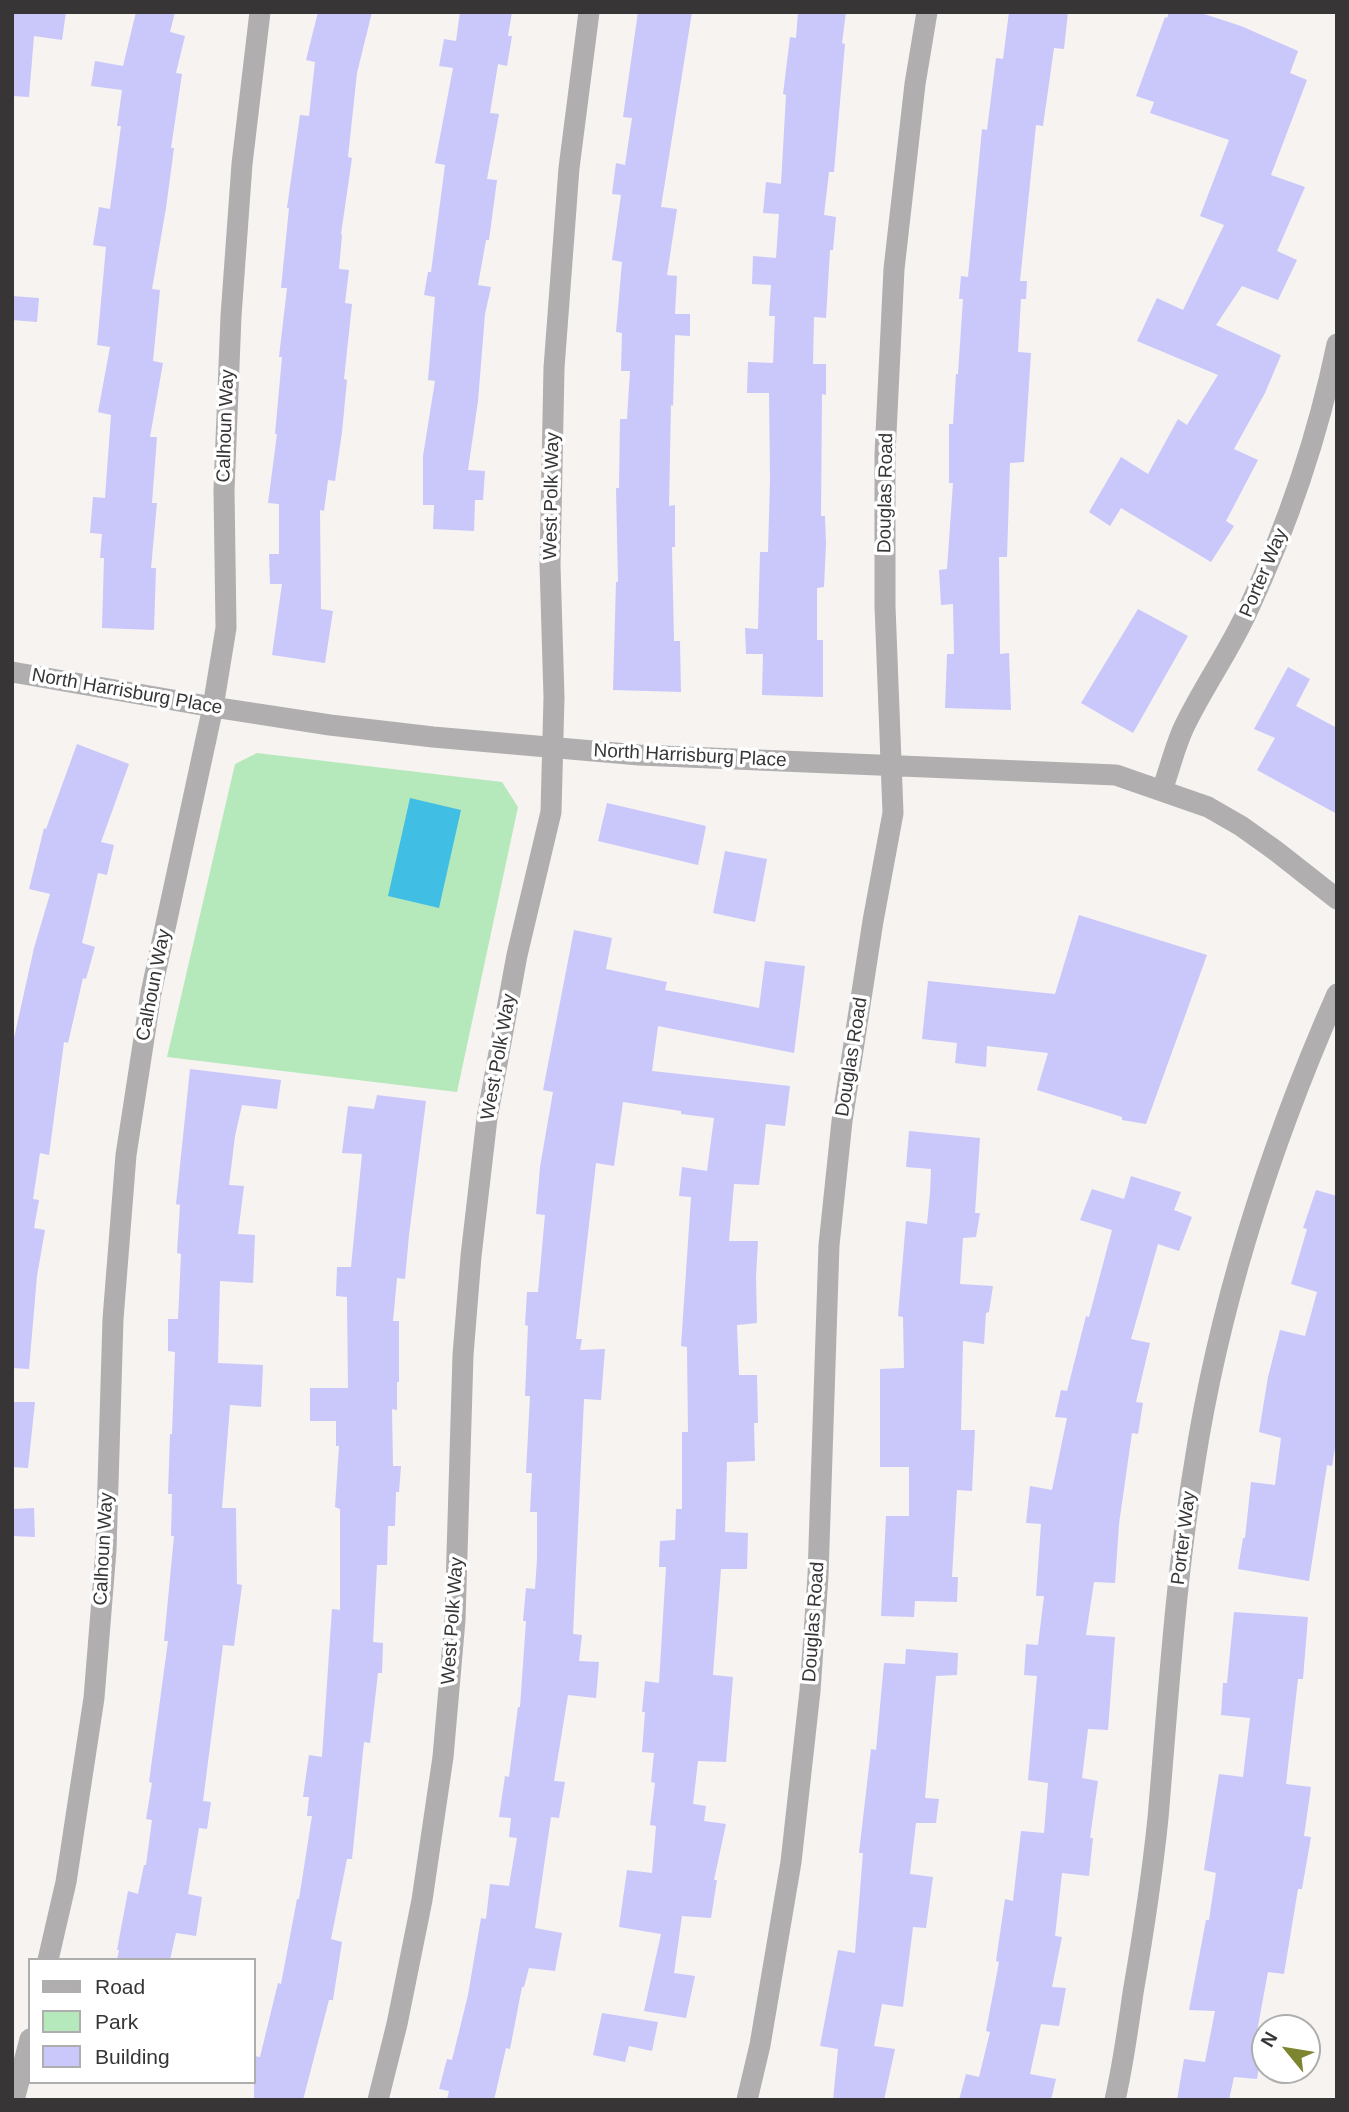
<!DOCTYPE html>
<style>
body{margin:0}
#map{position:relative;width:1349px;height:2112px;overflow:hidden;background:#f6f3f1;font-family:Arial,sans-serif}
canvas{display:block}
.frame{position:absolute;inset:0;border:14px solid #373535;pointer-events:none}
.legend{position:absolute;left:28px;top:1958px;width:228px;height:126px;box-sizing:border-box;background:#fff;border:2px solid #afaeae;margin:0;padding:9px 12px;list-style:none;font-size:21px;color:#373535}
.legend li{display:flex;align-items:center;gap:14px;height:35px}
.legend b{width:35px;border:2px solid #afaeae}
.north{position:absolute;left:1251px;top:2014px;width:70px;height:70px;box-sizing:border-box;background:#fff;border:2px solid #afaeae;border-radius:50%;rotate:300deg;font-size:19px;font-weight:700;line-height:28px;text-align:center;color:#373535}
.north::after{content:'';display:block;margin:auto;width:24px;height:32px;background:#7e8530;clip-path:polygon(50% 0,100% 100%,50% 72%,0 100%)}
</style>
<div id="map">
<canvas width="1349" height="2112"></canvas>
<div class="frame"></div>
<ul class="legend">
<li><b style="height:9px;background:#b0aeae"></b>Road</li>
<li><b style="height:19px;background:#b5e9bb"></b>Park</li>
<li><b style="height:19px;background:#cac7fb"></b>Building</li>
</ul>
<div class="north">N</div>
</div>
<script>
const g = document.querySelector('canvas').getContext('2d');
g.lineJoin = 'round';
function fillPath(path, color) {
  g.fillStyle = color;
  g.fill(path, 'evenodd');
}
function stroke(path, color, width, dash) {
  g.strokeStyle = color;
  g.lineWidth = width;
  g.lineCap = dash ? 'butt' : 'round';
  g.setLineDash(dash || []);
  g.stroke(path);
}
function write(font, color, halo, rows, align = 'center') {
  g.font = font + ' Arial,sans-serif';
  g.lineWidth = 7;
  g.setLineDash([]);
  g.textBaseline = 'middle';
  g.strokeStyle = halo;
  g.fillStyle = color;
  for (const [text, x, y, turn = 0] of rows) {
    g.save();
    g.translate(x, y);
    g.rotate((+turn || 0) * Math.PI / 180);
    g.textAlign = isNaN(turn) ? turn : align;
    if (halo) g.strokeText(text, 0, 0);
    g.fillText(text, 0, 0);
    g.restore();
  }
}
const green = new Path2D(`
 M257,753L502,782L518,807L457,1092L167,1057L235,764Z`);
const water = new Path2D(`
 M410,798L461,810L439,908L388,896Z`);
const building = new Path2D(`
 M12,12H66L62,40L34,36L29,97L12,96Z
 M136,12H175L170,32L185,36L176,73L182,74L171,148H174L166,208L152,289L160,290L153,361L163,363L150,437H157L152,503H157L151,568H156L154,630L102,628L104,558H100L102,534L90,533L93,497L105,498L111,415L98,412L110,347L97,345L106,247L93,245L99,207L110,209L121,126H117L122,90L91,86L95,61L123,66Z
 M318,12H372L357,73L348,157L352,158L341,234L342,235L339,269L349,270L345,303L352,304L344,379L347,380L342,432L335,481L328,480L324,511L320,510L321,609L333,611L325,663L272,655L282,584H270L269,554H279V504L268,503L277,434H275L282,357H279L287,288H281L289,208H287L300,115L309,116L315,62L306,60Z
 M460,12H512L508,36H512L507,66L498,64L490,113L499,114L487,179L497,180L489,240H486L478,285L491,287L485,314L478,401L468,470L485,471L483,500H475L474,531L433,529L434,505H423V456L435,381L428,380L435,297L424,295L428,272H431L445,165L435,163L453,68L439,66L444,39L456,41Z
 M638,12H692L661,207L677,209L667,275L677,276L675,314H690V336L675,335L673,406L671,405L669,506L675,505V547H672L674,641H680L681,692L613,690L616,582H618L616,488H619L620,419H627L630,371H621L622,333L616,332L622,262L612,260L621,195L612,194L616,163L625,165L632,118L623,117Z
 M798,12H846L842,43L845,44L834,172H829L824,215L836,217L833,250H830L826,318L814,317L813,364H826V395L822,394L821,516H825L826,544L824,587L817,588V640H823V697L762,695L763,654H746L745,628L758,629L760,552H768L770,480L769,393H747L748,362L773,363L775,316H769L771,285L752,284L753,256L776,258L779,214L763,213L766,182L781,184L786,95L783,94L790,37L796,38Z
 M1009,12H1068L1064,49L1054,48L1043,126L1036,125L1020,281H1027L1026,299H1021L1018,352L1031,353L1024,462L1010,463L1007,557H999L1000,654L1009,653L1011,710L945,708L947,654H954L953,604L941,605L939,570L947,569L953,483H949V424H953L956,374H958L963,299H959L961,276L968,277L982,129L987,130L996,58L1003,59Z
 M1169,12H1198L1241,26L1298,51L1290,73L1307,80L1271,175L1305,187L1277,251L1297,260L1278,300L1242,286L1216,325L1281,355L1265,393L1234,449L1258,460L1226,521L1234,526L1211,562L1121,508L1110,526L1089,512L1121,457L1148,474L1178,419L1187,425L1218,375L1137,341L1157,298L1183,310L1224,225L1200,216L1229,140L1150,113L1154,102L1136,96L1165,17L1167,18Z
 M12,296L39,298L37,322L12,320Z
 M1138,609L1188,636L1133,733L1081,703Z
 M1288,667L1310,679L1296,706L1337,728V814L1257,770L1275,738L1254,729Z
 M77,744L129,764L101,842L114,845L107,875L98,873L82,943L95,947L86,979L83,978L68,1043L64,1042L49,1155L40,1153L33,1199L39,1200L34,1228L45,1230L37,1276L29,1369L12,1368V1047L34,948L50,894L29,889L44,828L46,829Z
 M607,803L706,826L698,865L598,841Z
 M725,851L767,859L755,922L713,913Z
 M1079,915L1207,955L1146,1124L1122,1120V1117L1037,1090L1048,1053L987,1046L986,1067L955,1063L957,1043L922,1039L928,981L1055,994Z
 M574,930L612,938L606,969L667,982L665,990L759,1008L765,961L805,966L794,1053L658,1026L652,1071L790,1086L785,1126L766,1124L759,1185L734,1184L729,1241H758L756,1277L757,1323L737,1325L739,1375H757L758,1423H754L755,1461L727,1462L725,1532L748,1533L747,1569H721L713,1675L733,1677L726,1762L698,1761L693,1804L706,1806L704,1821L726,1824L714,1880H717L711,1918L682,1916L674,1973L695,1976L686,2018L644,2011L661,1934L619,1927L627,1870L652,1873L656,1826L650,1825L655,1783L651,1782L654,1753L642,1752L645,1712H642L645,1681L659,1683L666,1567H659L660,1541L675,1540L676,1509H682V1432H688L687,1347L681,1346L691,1197L679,1196L682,1167L707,1171L714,1118L681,1114V1111L623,1102L614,1166L596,1163L576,1339H582L580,1350L605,1349L601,1400L584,1399L573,1634L582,1635L579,1661L599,1662L596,1698L568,1695L554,1781L565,1782L559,1818L551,1817L535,1928L562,1933L555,1971L529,1968L524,1987H522L510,2049L506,2048L494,2100H447L449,2091L439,2089L447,2059L452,2060L468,1995L481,1918L486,1919L490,1884L509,1886L517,1838L509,1837L511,1818L499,1817L505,1776L509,1777L518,1707H520L526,1621H523L526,1588L535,1589L537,1559V1512H530L532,1473H526L530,1396H525L528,1326L525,1325L527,1292H538L545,1215L536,1214L540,1167L553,1092L543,1090Z
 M190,1069L281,1080L277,1109L242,1105L235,1136L229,1185L244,1186L238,1234L255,1235L253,1283L220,1281L218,1363L263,1365L261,1407L230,1405L222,1508H236L237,1584L242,1585L234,1646L223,1645L203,1801L211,1802L207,1829L199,1828L188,1894L202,1897L196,1936L176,1933L170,1960H117L119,1950H117L128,1891L138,1894L144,1865H146L152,1820L146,1819L152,1783L149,1782L168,1641H164L174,1536H171L172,1494H168L170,1434H172L175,1352L168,1351V1319H178L181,1254L177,1253L180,1205L176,1204Z
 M377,1095L426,1101L409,1235L405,1279L397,1278L393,1321H399V1382H397V1410L392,1409L393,1466H401L399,1492H396L395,1526H388L387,1565H377L373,1642L383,1643L382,1673H378L370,1743L364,1742L352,1859H347L331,1939L342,1942L333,2000H329L303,2100H254V2056L260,2057L278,1983L281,1984L297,1899H299L312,1816H307L309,1797H303L309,1755L322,1757L332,1609L340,1610V1509L335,1507L339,1446H336V1421H310V1388H348L347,1297L336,1296L337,1267H351L362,1154L342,1153L348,1106L374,1109Z
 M909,1131L980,1138L975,1213H980L976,1237L963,1238L960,1284L993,1286L989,1312L986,1313L984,1344L963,1341L961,1430H975L972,1491L957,1490L952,1577H958L957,1602L915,1601L914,1617L881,1616L886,1516H909V1467H880V1369L904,1368L903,1317L898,1316L906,1221L927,1224L930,1193L931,1169L906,1167Z
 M1131,1176L1181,1192L1174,1210L1192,1217L1179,1251L1158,1244L1131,1339L1150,1343L1136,1402L1143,1403L1138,1434L1132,1433L1119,1524L1115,1583L1094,1582L1086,1635L1115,1637L1108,1730L1088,1729L1082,1778L1098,1781L1090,1838H1093L1089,1876L1062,1873L1055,1936L1062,1937L1052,1987L1066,1988L1059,2026L1041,2024L1030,2074L1056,2079L1051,2100H959L966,2074L979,2077L990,2032L986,2031L999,1962L996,1961L1005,1899L1013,1901L1021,1831L1044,1833L1048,1783L1028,1780L1037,1676L1024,1675L1026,1644L1038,1645L1044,1596H1036L1041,1524L1026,1523L1030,1486L1052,1490L1067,1418L1055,1417L1061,1390L1067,1391L1086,1316L1089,1317L1112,1230L1080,1220L1092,1189L1124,1199Z
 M1316,1190L1337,1196V1436L1332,1466L1327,1465L1309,1581L1238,1569L1243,1538H1245L1251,1482L1275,1485L1281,1438L1259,1432L1268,1377L1280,1330L1305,1336L1317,1292L1291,1284L1307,1229L1303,1228Z
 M12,1402H35L28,1468L12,1467Z
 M34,1508L35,1537L12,1536V1509Z
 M1234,1612L1308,1617L1303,1679H1298L1286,1784L1311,1787L1304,1836L1311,1837L1302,1889H1298L1284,1974L1268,1972L1253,2053L1261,2054L1257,2079L1234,2077L1229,2100H1177L1184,2059L1205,2062L1215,2011L1189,2010L1206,1920H1209L1216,1873L1204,1870L1219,1774L1243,1777L1250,1718L1221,1715L1223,1683H1227Z
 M906,1649L958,1653L957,1675L936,1676L925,1798L939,1799L936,1823H916L910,1874L933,1877L926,1928L913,1927L903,2007L882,2004L874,2046L895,2049L884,2100H833L838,2049L820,2046L838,1950L855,1953L863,1853H859L871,1749L876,1750L884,1663L905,1664Z
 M602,2013L658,2022L652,2051L629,2046L625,2062L593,2055Z`);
const minor = new Path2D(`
 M12,672L213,707L330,725L433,737L639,755L1116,775L1208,807L1241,826L1276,851L1337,899
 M1162,790C1170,769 1175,745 1185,725C1204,686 1229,651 1247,612C1287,527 1318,436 1337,344
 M48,1960L66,1882L94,1698L106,1550L113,1319L126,1155L151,993L213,707L226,628L224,490L231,316L242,164L260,12
 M14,2100L30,2039
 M378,2100L397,2024L422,1900L443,1757L455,1620L463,1355L471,1256L487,1118L517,955L551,812L554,697L550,565L554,368L569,168L589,12
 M747,2100L760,2045L791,1862L810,1691L818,1576L829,1245L842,1121L873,921L893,813L885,606V454L894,269L915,84L927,12
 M1115,2100C1123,2065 1128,2029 1133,1993C1143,1935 1152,1877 1158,1818C1168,1701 1175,1583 1194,1467C1219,1304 1270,1146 1337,994`);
const streetNames = [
 ["Calhoun Way",226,426,-88],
 ["Douglas Road",886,493,-89],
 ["West Polk Way",552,496,-89],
 ["Porter Way",1264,573,-67],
 ["North Harrisburg Place",127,692,10],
 ["North Harrisburg Place",690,756,3],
 ["Calhoun Way",154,985,-79],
 ["West Polk Way",499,1057,-80],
 ["Douglas Road",852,1057,-81],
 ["Porter Way",1184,1538,-83],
 ["Calhoun Way",104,1549,-87],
 ["West Polk Way",453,1621,-86],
 ["Douglas Road",814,1622,-86]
];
fillPath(green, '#b5e9bb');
fillPath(water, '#40bee4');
fillPath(building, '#cac7fb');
stroke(minor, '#b0aeae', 21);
write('19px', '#373535', '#fff', streetNames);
</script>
